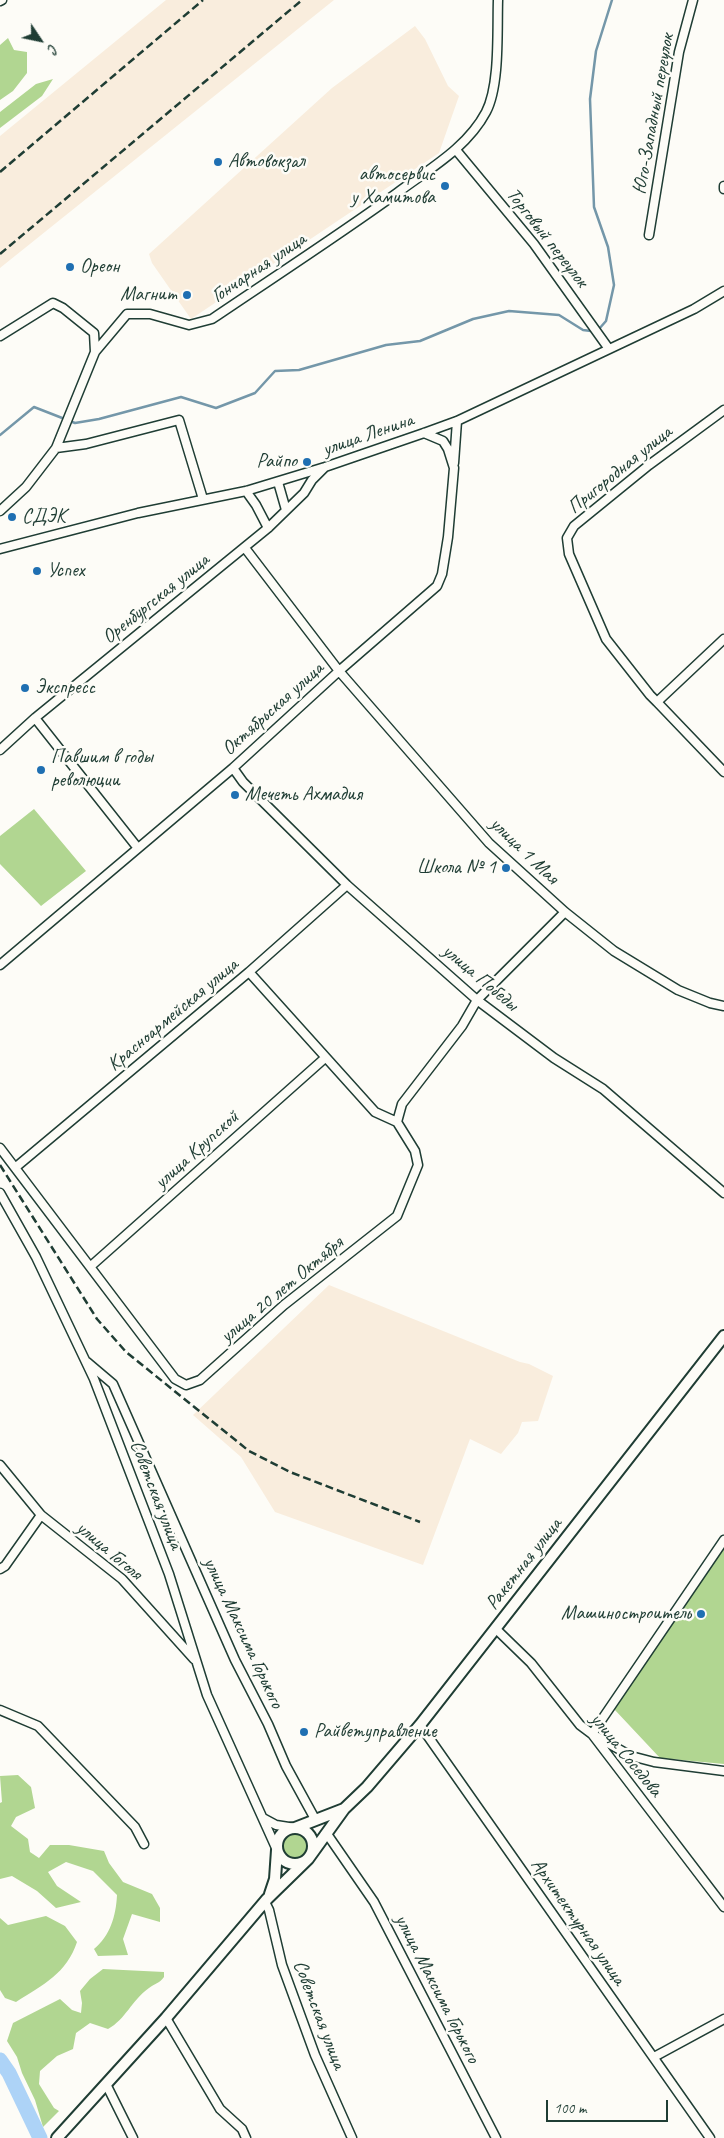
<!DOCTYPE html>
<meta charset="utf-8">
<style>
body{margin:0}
#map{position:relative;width:724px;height:2138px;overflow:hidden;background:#fdfcf7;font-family:Caveat,sans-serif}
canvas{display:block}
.north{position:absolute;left:15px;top:15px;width:50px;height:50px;-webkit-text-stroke:4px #fdfcf7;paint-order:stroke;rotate:124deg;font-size:14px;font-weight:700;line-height:20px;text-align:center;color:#1f3d34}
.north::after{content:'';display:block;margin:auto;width:18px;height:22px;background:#1f3d34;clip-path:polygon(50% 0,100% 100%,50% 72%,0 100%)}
.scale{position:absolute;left:546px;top:2100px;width:122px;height:22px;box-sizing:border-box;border:2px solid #1f3d34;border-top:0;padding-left:6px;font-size:15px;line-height:18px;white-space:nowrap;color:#1f3d34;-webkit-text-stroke:4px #fdfcf7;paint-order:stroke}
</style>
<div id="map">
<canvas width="724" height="2138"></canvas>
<div class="north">С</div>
<div class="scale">100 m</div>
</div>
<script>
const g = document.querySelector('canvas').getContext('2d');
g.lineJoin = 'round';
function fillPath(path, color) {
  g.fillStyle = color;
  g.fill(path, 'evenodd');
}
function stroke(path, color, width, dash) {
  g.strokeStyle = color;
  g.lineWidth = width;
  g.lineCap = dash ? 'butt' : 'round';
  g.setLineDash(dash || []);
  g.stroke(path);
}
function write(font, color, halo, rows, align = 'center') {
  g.font = font + ' Caveat,sans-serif';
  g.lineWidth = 5;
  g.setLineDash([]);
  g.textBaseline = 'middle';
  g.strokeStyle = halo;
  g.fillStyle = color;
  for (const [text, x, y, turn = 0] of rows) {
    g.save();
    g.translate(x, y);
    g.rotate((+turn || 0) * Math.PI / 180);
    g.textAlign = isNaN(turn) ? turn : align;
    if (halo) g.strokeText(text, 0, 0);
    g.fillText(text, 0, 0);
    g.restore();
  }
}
const built = new Path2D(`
 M166,0H334L0,268V136Z
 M415,26L425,39L448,86L459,96L439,153L191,319L152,263L149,254L332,88Z
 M329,1285L520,1362L529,1364L553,1376L538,1421L522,1422L518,1433L501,1454L470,1439L423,1565L275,1512L241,1457L193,1415Z`);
const green = new Path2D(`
 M8,38L14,50L27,52V73L13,91L0,100V45Z
 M53,79L42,96L0,128V112L36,84Z
 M34,809L86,871L41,906L0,864V836Z
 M724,1549V1764L660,1758L614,1709L630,1686V1678Z
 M18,1775L31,1787L35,1808L16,1817L11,1826L28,1839L30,1852L39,1858L50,1845H69L104,1851L109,1863L123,1882L152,1894L160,1908V1922L132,1914L123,1939L128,1955L98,1956L94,1949C110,1936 116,1916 117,1895L93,1871L66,1862L48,1872L57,1886L81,1902L56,1908L37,1891L12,1876L0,1879V1803L2,1802L0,1776Z
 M282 1847a14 14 0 1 1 28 0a14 14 0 1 1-28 0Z
 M46,1916L65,1926L77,1942C67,1973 43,1985 16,2002L5,1998L0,1990V1918L8,1925Z
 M103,1969L164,1972V1977C159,1984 155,1983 149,1988C131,2001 126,2019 108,2029L90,2023L76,2033L73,2049L57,2056L40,2071L39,2084L54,2108L59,2111L43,2127L35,2100L22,2073L17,2057L7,2041L13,2023L60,1999L72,2010L81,2013L82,2003L80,1991L90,1979Z`);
const stream = new Path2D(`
 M599,329L606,321L614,285L608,247L594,207L590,99L596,51L612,0
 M0,435L34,407L75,423L99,419L181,397L216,408L255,393L275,371L299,370L386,345L420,341L473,319L509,311L559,315L583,330L591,331`);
const river = new Path2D(`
 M0,2060L9,2073L40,2138`);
const minor = new Path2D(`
 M0,1L2,0
 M456,150L534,244L609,349
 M724,186V189
 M649,235L679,52L693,0
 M0,336L53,303L63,308L94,333L95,352
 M724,410L649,465L574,526L567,538L569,554L606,639L650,695L657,702L724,639
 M56,448L86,444L179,420L203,499
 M454,463L457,421
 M278,482L286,510
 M246,491L256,505L268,528
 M0,511L26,487L56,448L95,352L127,314H150L189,325L212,319C274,277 336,237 397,193C429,169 467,148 486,112C500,85 497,32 498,0
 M245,548L339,671L489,843L565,912L614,951L678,990L710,1003L724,1006
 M0,549L138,513L246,491L325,467L424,433L457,421L694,309L724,291
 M657,702L724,772
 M35,718L137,847
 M0,750L35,718L268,528L304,493L312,480L324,468
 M233,768L243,782L347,885L477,1000L554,1058L603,1089L724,1193
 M0,965L233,768L339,671L437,586L442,574L448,537L454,468L448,449L443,441L424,433
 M249,972L375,1112L397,1122
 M0,1148L175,1379L186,1385L200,1380L284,1305L397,1216L418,1165L415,1151L397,1122L402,1104L462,1026L477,1000L565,912
 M16,1167L249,972L347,885
 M0,1193L36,1257L94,1379L169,1574L207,1695L277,1850
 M91,1266L325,1058
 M87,1362L113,1384L235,1660L268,1724L286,1766L315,1819
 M0,1465L41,1515L122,1579L194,1659
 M724,1540L592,1734L631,1756L654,1762L724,1771
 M0,1569L5,1566L41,1515
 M496,1629L531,1663L580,1725L592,1734L724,1907
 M0,1710L38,1726L135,1827L144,1844
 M420,1725L710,2138
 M263,1818L276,1825L295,1828
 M327,1834L374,1902L496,2138
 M265,1902L269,1910L282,1965L315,2055L352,2138
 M166,2018L220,2109L242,2129L246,2138
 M654,2057L724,2019
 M106,2084L133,2138`);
const secondary = new Path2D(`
 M277 1846a18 18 0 1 1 36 0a18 18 0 1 1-36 0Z
 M295,1828L344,1809
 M270,1894L275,1879L277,1850
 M57,2138L166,2018L267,1899L308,1859L344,1809L367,1787L420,1725L724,1336`);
const rail = new Path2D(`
 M0,172L203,0
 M0,254L302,0
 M0,1165L97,1319L126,1352L249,1451L290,1472L420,1522`);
const markers = [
 [218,162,5,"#1f6fb2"],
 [445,186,5,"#1f6fb2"],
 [70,267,5,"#1f6fb2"],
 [187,295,5,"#1f6fb2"],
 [307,462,5,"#1f6fb2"],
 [12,517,5,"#1f6fb2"],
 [37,571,5,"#1f6fb2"],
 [25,688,5,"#1f6fb2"],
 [41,770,5,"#1f6fb2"],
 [235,795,5,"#1f6fb2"],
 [506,868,5,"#1f6fb2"],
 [701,1614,5,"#1f6fb2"],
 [304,1732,5,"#1f6fb2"]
];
const streetNames = [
 ["Юго-Западный переулок",654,114,-80],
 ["Торговый переулок",547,238,52],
 ["Гончарная улица",259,268,-34],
 ["улица Ленина",368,435,-19],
 ["Пригородная улица",620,470,-39],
 ["Оренбургская улица",156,599,-39],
 ["Октябрьская улица",273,709,-42],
 ["улица 1 Мая",524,851,44],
 ["улица Победы",480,978,40],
 ["Красноармейская улица",173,1015,-40],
 ["улица Крупской",197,1150,-42],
 ["улица 20 лет Октября",282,1290,-40],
 ["Советская улица",156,1495,69],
 ["улица Гоголя",109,1551,40],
 ["Ракетная улица",524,1564,-52],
 ["улица Максима Горького",243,1633,65],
 ["улица Соседова",626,1755,51],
 ["Архитектурная улица",578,1922,55],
 ["улица Максима Горького",437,1989,63],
 ["Советская улица",319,2015,69]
];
const poiNames = [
 ["Автовокзал",228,162],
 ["автосервис",435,175,"right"],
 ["у Хамитова",435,198,"right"],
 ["Ореон",80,267],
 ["Магнит",177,295,"right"],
 ["Райпо",297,462,"right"],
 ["СДЭК",22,517],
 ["Успех",47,571],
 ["Экспресс",35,688],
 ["Павшим в годы",51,758],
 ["революции",51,781],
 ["Мечеть Ахмадия",245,795],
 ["Школа № 1",496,868,"right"],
 ["Машиностроитель",691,1614,"right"],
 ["Райветуправление",314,1732]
];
fillPath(built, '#f9eddd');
fillPath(green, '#b1d691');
stroke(stream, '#7497a9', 2.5);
stroke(river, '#add3f7', 15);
stroke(minor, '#1f3d34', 11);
stroke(secondary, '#1f3d34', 14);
stroke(minor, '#fdfcf7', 8);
stroke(secondary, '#fdfcf7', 10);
stroke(rail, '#1f3d34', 2.5, [8, 4]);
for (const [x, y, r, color] of markers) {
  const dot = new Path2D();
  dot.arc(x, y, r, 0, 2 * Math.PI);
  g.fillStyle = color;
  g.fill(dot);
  stroke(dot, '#fdfcf7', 2);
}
write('20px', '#1f3d34', '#fdfcf7', streetNames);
write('20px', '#1f3d34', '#fdfcf7', poiNames, 'left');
</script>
